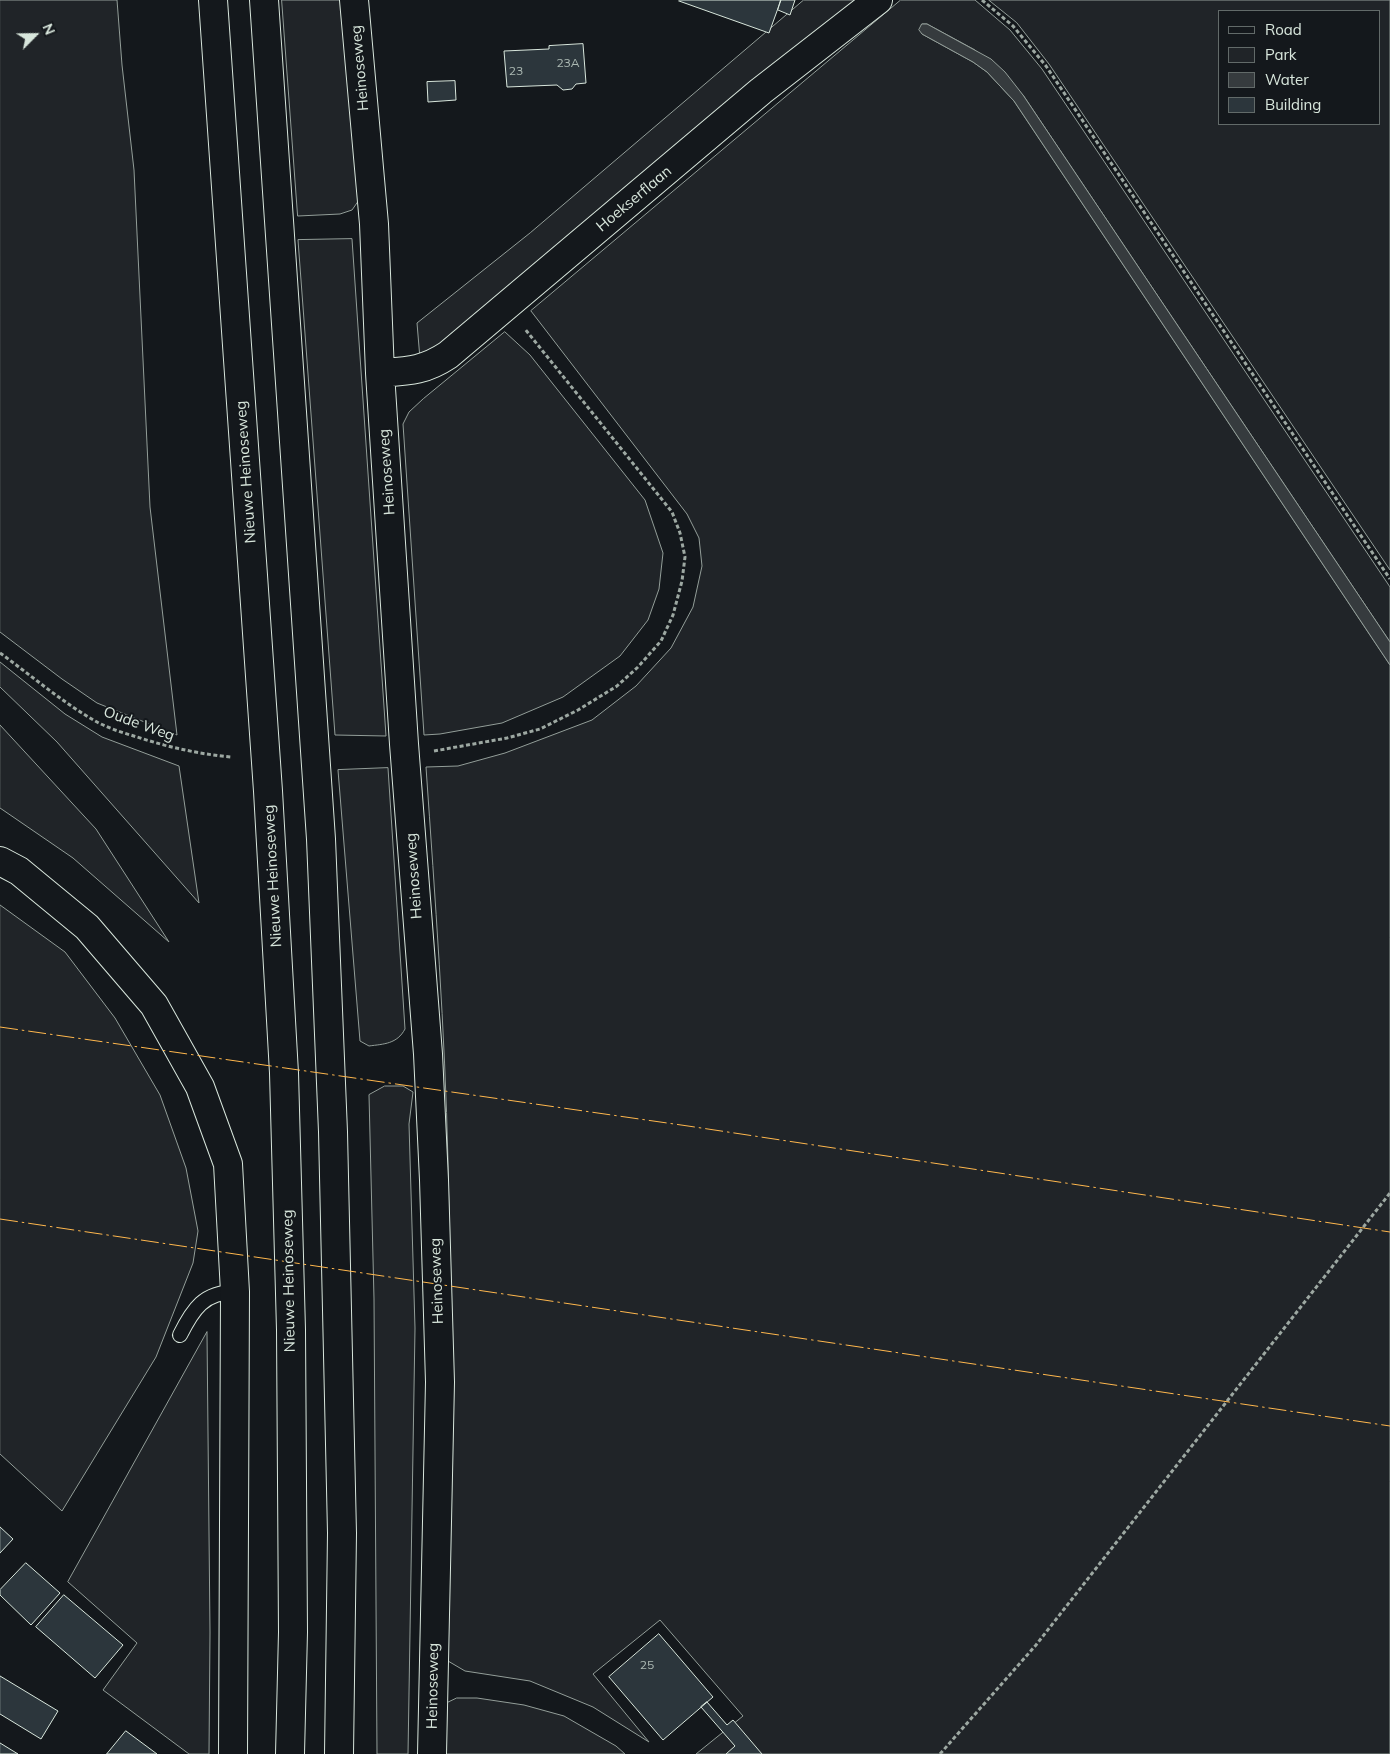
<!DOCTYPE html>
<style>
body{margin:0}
#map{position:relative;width:1390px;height:1754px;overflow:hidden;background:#14181c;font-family:Mulish,sans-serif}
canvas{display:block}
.legend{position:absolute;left:1218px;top:10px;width:162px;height:115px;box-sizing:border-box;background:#14181c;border:1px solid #626a69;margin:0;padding:6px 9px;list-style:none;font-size:15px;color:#d8e6dc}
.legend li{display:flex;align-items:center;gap:10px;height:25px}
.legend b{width:25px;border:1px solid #626a69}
.north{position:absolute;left:10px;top:10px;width:50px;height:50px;-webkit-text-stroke:4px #14181c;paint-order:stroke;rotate:67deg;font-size:14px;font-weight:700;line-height:20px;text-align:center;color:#d8e6dc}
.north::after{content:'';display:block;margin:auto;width:18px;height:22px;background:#d8e6dc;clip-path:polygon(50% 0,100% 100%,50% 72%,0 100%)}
</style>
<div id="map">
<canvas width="1390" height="1754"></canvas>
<ul class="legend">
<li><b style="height:6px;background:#14181c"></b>Road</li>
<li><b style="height:14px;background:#202428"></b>Park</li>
<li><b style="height:14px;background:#363b3e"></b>Water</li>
<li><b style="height:14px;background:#2c363c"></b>Building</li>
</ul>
<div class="north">N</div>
</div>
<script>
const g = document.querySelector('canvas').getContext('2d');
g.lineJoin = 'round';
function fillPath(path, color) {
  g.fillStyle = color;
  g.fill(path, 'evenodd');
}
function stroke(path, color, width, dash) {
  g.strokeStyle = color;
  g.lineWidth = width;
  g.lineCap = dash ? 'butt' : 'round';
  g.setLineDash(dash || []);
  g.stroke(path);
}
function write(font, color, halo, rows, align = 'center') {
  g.font = font + ' Mulish,sans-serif';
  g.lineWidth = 4;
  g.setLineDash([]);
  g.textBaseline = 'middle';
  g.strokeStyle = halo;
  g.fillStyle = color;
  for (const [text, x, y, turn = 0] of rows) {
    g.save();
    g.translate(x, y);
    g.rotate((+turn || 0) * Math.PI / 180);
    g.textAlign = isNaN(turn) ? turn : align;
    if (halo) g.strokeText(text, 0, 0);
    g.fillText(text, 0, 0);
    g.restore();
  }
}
const green = new Path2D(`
 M0,0H117L122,65L134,170L150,507L177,735L97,703L62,679L0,632Z
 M282,0H344L359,200L352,210L340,214L298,216Z
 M804,0H859L475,321L420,359L417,323L530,233Z
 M901,0H975L1010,30L1042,69L1390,587V642L1023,95L975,50L927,24H922V34L973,62L987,72L1014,101L1390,665V1754H696L743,1716L660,1620L593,1674L649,1742L593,1707L530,1681L465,1671L448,1661C449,1494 452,1328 448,1162C445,1030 435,898 426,767L458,766L505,753L592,720L636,686L671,648L693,607L702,566L699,538L687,514L531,311Z
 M989,0H1390V570L1049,64L1017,23ZM1379,11V124H1219V11Z
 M352,239L386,736L335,735L298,240Z
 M505,332L530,355L645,500L663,553L659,589L648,620L620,656L563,697L502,723L440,734L424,735L403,424L409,412L423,399Z
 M0,662L65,714L102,737L179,766L199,903L57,742L0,687Z
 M0,725L96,829L169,942L73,858L0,808Z
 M388,768L405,1029C397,1044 384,1044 369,1046L360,1041L338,770Z
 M0,905L65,952L115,1018L160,1095L186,1168L198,1231L193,1263L156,1357L62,1511L0,1454Z
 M385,1086H403L413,1092L409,1124L415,1328L408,1754H377L374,1299L369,1095Z
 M207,1332L210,1632L209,1754H189L103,1690L137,1643L68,1582Z
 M457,1698H477L524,1705L564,1716L616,1746L625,1754H446L447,1703Z`);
const water = new Path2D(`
 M922,24H927L991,59L1005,72L1023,95L1390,642V665L1014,101L987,72L973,62L922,34L919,30Z`);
const building = new Path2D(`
 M680,0H781L769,33L679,1Z
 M781,0H795L790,15L778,10Z
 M583,44L586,83L576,84L572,89L563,90L557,85L507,87L504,51L549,49V46Z
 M455,81L456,100L428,102L427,82Z
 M0,1527L13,1539L0,1553Z
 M26,1563L60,1593L31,1625L0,1595V1590Z
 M64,1595L123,1645L95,1678L36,1627Z
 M659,1634L713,1697L663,1740L609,1677Z
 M0,1676L58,1711L41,1739L0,1714Z
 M707,1702L727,1725L733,1720L762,1754H726L735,1746L701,1707Z
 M126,1731L157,1754H107Z
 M0,1743L18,1754H0Z`);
const path = new Path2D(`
 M982,0L1013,26L1046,66L1390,579
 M0,653C32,676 63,703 97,722C110,729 124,733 137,737C168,747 198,754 231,757
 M434,751L507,738L540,729L578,710L617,686L638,667L661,641L673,615L682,581L685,557L680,533L672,512L525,329
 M940,1754L1036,1645L1390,1193`);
const service = new Path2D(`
 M180,1335C193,1309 204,1292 235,1292`);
const minor = new Path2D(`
 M354,0L374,224L380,373L404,744L428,1054L434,1180L440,1382L432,1754
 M380,373C408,371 424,371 448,355L761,91L878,0
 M0,861L19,871L87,927L154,1005L200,1087L228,1164L235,1292L233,1754`);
const trunk = new Path2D(`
 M213,0L268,791L284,1073L291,1330L293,1632L290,1754
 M264,0L321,839L333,1132L342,1533L339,1754`);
const power = new Path2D(`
 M0,1027L688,1126L1390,1232
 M0,1219L1390,1426`);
const numberNames = [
 ["23A",568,63],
 ["23",516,71],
 ["25",647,1665]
];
const streetNames = [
 ["Heinoseweg",360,68,-95],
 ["Hoekserflaan",634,199,-40],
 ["Nieuwe Heinoseweg",246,472,-94],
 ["Heinoseweg",387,472,-94],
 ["Oude Weg",139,724,20],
 ["Nieuwe Heinoseweg",273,876,-93],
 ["Heinoseweg",414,876,-94],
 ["Nieuwe Heinoseweg",289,1281,-91],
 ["Heinoseweg",437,1281,-92],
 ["Heinoseweg",433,1686,-89]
];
fillPath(green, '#202428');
stroke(green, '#939e99', 1);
fillPath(water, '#363b3e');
stroke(water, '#939e99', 1);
fillPath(building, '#2c363c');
stroke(building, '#d8e6dc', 1);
stroke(service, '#d8e6dc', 16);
stroke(minor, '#d8e6dc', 30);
stroke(trunk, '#d8e6dc', 30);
stroke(path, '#9da8a2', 3, [4, 2.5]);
stroke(service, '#14181c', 14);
stroke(minor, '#14181c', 28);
stroke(trunk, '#14181c', 28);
stroke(power, '#ffb74d', 1, [18, 4, 2.5, 4]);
write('12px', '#adbab4', null, numberNames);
write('15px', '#d8e6dc', '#14181c', streetNames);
</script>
